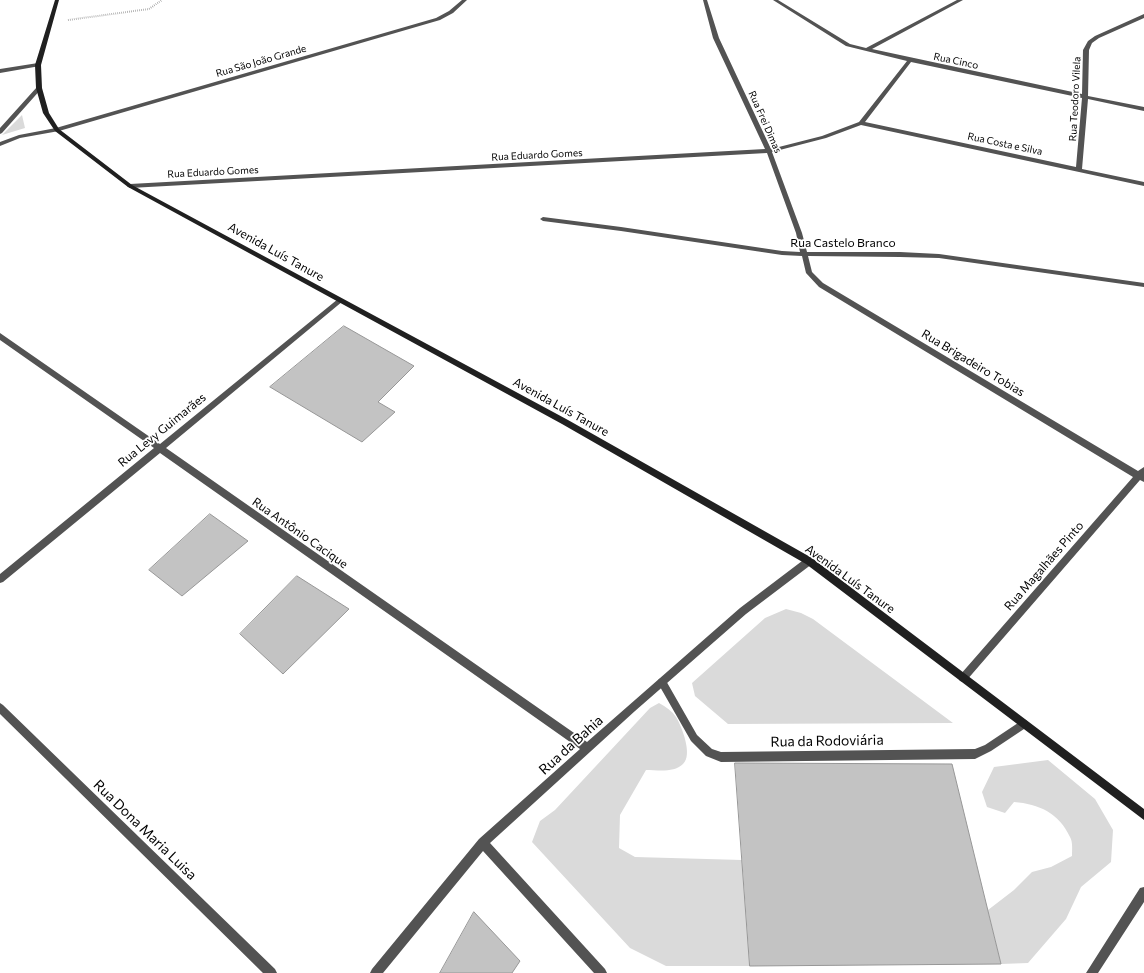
<!DOCTYPE html>
<meta charset="utf-8">
<style>
body{margin:0}
canvas{display:block;background:#fff}
</style>
<canvas width="1144" height="973"></canvas>
<script>
const g = document.querySelector('canvas').getContext('2d');
g.lineJoin = 'round';
function fillPath(path, color) {
  g.fillStyle = color;
  g.fill(path, 'evenodd');
}
function stroke(path, color, width, dash) {
  g.strokeStyle = color;
  g.lineWidth = width;
  g.lineCap = dash ? 'butt' : 'round';
  g.setLineDash(dash || []);
  g.stroke(path);
}
function write(font, color, halo, rows, align = 'center') {
  g.font = font + ' Commissioner,sans-serif';
  g.lineWidth = 3.5;
  g.setLineDash([]);
  g.textBaseline = 'middle';
  g.strokeStyle = halo;
  g.fillStyle = color;
  for (const [text, x, y, turn = 0] of rows) {
    g.save();
    g.translate(x, y);
    g.rotate((+turn || 0) * Math.PI / 180);
    g.textAlign = isNaN(turn) ? turn : align;
    if (halo) g.strokeText(text, 0, 0);
    g.fillText(text, 0, 0);
    g.restore();
  }
}
const green = new Path2D(`
 M22,115L25,128L2,135Z
 M786,609L801,613L813,619L953,723L728,724L695,696L692,683L765,618Z
 M659,703C666,707 672,711 676,717C682,727 693,755 683,764C674,773 658,770 646,770L620,815L619,848L635,857L742,860L750,966H666L630,948L532,842L540,821L555,810L650,708Z
 M1048,760L1095,799L1113,830L1111,862L1081,887L1066,919L1028,963L1001,964L988,910L1014,890L1032,872L1051,867L1072,856C1072,850 1073,842 1070,837C1059,813 1039,804 1014,802L1005,813L987,807L982,792L994,767Z`);
const building = new Path2D(`
 M344,326L414,366L378,402L395,412L362,442L270,387Z
 M210,514L248,541L182,596L149,570Z
 M297,576L349,609L283,674L240,634Z
 M735,763L952,764L1001,964L750,966Z
 M474,912L520,961L512,973H440Z`);
const path = new Path2D(`
 M68,20L149,9L162,0`);
const lane = new Path2D(`
 M662,678L665,679L697,735L712,749L721,752L975,749L985,745L1024,719L1027,721L1029,724L1027,727L991,751L975,759L721,762L706,756L691,741L659,685L657,682L659,679Z`);
const street = new Path2D(`
 M462,0H467L453,13L440,20L59,131L20,138L0,146V142L19,135L56,128L436,18L449,11Z
 M703,0H707L719,38L771,149L822,136L859,122L907,61L846,46L773,0H778L850,44L866,48L957,0H963L872,49L1082,94L1083,50L1088,41L1095,36L1144,14V18L1099,38L1092,43L1089,50L1088,96L1144,107V111L1088,99L1082,169L1144,182V186L861,125L826,138L772,152L802,233L807,252H900L939,254L1144,283V287L939,258L900,257L808,256L812,272L823,283L1138,471L1144,467V482L1140,480L966,681L963,682L960,681L958,678L960,675L1133,477L819,287L806,273L802,256L782,255L621,231L543,221L540,219L543,217L621,227L782,251L800,252L796,233L767,153L130,188L127,186L130,184L765,149L713,38ZM911,62L1082,98L1076,167L865,122Z
 M38,63L40,64V66L0,73V69Z
 M37,87L42,88L2,133L0,134V128Z
 M338,299H340L343,301L166,448L587,742L740,608L806,558L809,557L812,558L813,561L812,564L746,614L635,711L490,843L605,969L607,973H594L483,851L383,973H370L372,969L479,839L580,749L160,453L3,582L0,583V574L154,448L0,340V333L160,444Z
 M0,703L3,705L275,969L277,973H263L0,714Z
 M1144,887V902L1098,973H1086L1140,888Z`);
const secondary = new Path2D(`
 M55,0H59L41,65L42,88L49,113L59,129L132,185L568,420L812,558L1144,809V820L806,564L562,424L128,187L55,131L43,113L36,88L35,65Z`);
const farStreetnames = [
 ["Rua São João Grande",261,61,-16],
 ["Rua Cinco",956,61,12],
 ["Rua Teodoro Vilela",1075,99,-87],
 ["Rua Frei Dimas",765,122,66],
 ["Rua Costa e Silva",1005,144,12],
 ["Rua Eduardo Gomes",537,155,-3],
 ["Rua Eduardo Gomes",213,172,-3]
];
const streetNames = [
 ["Rua Castelo Branco",843,243],
 ["Avenida Luís Tanure",276,252,29],
 ["Rua Brigadeiro Tobias",973,363,31],
 ["Avenida Luís Tanure",561,407,29],
 ["Rua Levy Guimarães",162,430,-39],
 ["Rua Antônio Cacique",300,533,35],
 ["Rua Magalhães Pinto",1044,566,-49],
 ["Avenida Luís Tanure",850,579,36]
];
const nearStreetnames = [
 ["Rua da Rodoviária",827,741,-1],
 ["Rua da Bahia",571,745,-42],
 ["Rua Dona Maria Luisa",145,830,44]
];
fillPath(green, '#dadada');
fillPath(building, '#c3c3c3');
stroke(building, '#979797', 1);
stroke(path, '#757575', 2, [0.5, 1.5]);
fillPath(lane, '#535353');
fillPath(street, '#535353');
fillPath(secondary, '#202020');
write('10px', '#000', '#fff', farStreetnames);
write('12px', '#000', '#fff', streetNames);
write('14px', '#000', '#fff', nearStreetnames);
</script>
